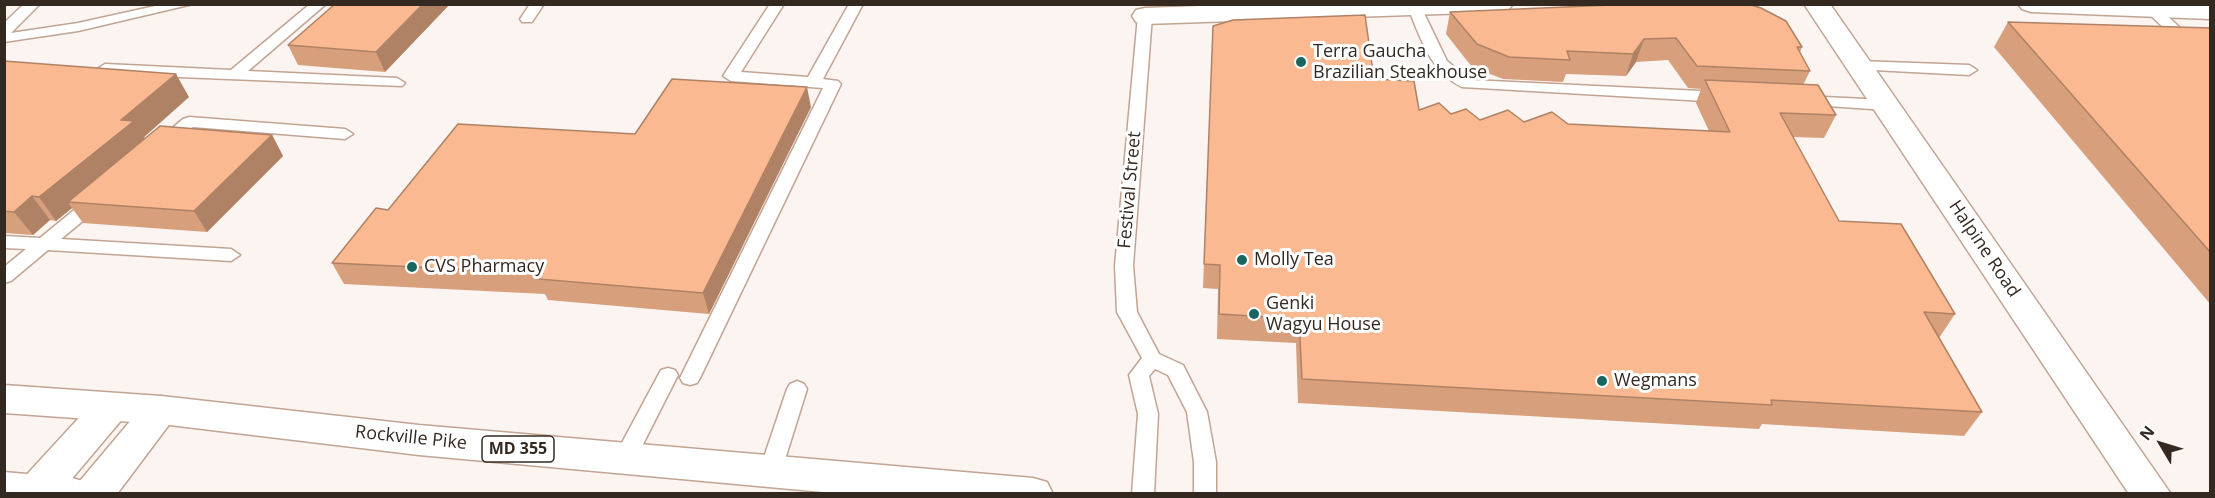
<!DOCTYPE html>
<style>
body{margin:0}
#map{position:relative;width:2215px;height:498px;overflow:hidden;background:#fbf4f1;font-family:"Open Sans",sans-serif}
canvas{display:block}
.frame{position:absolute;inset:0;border:6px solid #342921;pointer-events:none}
.north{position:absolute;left:2131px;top:414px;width:60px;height:60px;-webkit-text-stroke:4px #fff;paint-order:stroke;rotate:308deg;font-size:16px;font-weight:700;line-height:24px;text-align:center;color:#342921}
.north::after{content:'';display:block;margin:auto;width:21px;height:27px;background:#342921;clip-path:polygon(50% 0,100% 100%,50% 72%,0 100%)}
</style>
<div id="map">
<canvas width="2215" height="498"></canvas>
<div class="frame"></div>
<div class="north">N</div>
</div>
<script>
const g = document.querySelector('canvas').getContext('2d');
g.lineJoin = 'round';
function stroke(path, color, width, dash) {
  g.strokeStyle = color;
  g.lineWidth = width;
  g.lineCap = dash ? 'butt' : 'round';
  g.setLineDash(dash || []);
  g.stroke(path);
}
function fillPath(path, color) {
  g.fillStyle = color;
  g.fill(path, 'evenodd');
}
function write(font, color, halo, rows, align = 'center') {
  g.font = font + ' "Open Sans",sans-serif';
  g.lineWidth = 6;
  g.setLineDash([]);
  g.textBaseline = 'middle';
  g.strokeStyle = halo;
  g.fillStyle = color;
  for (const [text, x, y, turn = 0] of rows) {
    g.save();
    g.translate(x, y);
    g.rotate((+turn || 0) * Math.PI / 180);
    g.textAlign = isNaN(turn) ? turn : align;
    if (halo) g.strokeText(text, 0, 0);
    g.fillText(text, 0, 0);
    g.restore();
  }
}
const service = new Path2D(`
 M24,4H40L11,33L78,23L164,4H193L78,31L4,42V23Z
 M310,4H326L248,71L397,78L405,83L402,86L105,74L97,69L105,64L231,70Z
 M530,4H544L532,22H522L520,19Z
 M770,4H784L741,72L808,77L849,4H863L823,79L838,81L841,84L700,378L697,383L690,385L683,383L680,378L823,88L731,81L723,76Z
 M1410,5H1420L1447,61L1470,80L1722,92L1730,97L1722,102L1462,87C1430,72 1421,38 1408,8Z
 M2152,5L2157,6L2194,41L2196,44L2194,47H2184L2147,12L2145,9Z
 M1145,12L1152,16L1133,266L1137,312L1159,354L1183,365L1207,412L1216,462V494H1194V462L1187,412L1168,375L1155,369L1149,376L1158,414L1154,494H1132L1138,414L1129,375L1142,358L1117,312L1115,266L1138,16Z
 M1859,61L1969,65L1977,70L1969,75L1854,69L1851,66Z
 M1804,96L1886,100L1894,105L1886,110L1798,104L1796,101Z
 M189,117L345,129L353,134L345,139L193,127L169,147H157L155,144L157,141L183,119Z
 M96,195L105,201L102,205L61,239L231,249L240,255L231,261L48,250L11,281L4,283V267L26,249L4,248V236L40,238L90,197Z
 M668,368L675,370L678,375L633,464L625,466L617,464L614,458L617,452L661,370Z
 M797,381L804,384L807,389L782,469L779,475L771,478L763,475L760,469L787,389L790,384Z`);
const minor = new Path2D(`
 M1254,4H1513L1509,9L1500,12L1145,24L1136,22L1132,16L1136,10L1145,8Z`);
const tertiary = new Path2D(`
 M1804,4H1830L2171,494H2129Z
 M2018,4H2210V19L2031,12L2022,9Z
 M111,393L124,397L130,407L124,417L59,494H14L20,482L98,397Z
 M161,396L174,400L180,410L117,494H73L79,482L148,400Z`);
const primary = new Path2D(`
 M4,385L161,396L419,425L1033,478L1047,482L1053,494H845L419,455L161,424L4,413Z
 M4,472L72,478L86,482L92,494H4Z`);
const wall = new Path2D(`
 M335,4H450L385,72L298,65L288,45Z
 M1450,12L1802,47L1800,52L1810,71L1803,85L1836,115L1824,138L1793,137L1839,221L1955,314L1939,338L1982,412L1964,436L1762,424L1759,429L1298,403L1296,343L1217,339L1218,289L1203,288L1213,26L1374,79L1419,110L1451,114L1480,120L1709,131L1696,103L1701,89L1688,88L1668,60L1636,62L1626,76L1566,74L1563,82L1503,79L1472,67L1446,34Z
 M2008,22L2211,28V305L1994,47Z
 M4,61L189,97L144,137L145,139L272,135L283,156L207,232L83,223L72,208L56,221L50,220L33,235L4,233Z
 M811,107L709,314L548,300L545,294L344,284L332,263L388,210L635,134Z`);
const shadedWall = new Path2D(`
 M423,4H450L385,72L376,52Z
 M1644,39L1636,62L1626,76L1633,54Z
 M176,74L189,97L144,137L149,145L68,202L72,208L56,221L39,197L121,120Z
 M807,87L811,107L709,314L703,293Z
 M272,135L283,156L207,232L194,211Z
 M32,196L50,220L33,235L14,212Z`);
const building = new Path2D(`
 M335,4H423L376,52L288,45Z
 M1634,4H1748L1761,8L1786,21L1802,47H1797L1810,71L1697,66L1676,38L1644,39L1633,54L1567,51L1570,60L1509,57L1477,44L1450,12Z
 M1365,15L1374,79L1414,81L1419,110L1439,103L1451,114L1466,109L1480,120L1508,110L1524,122L1552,112L1568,124L1730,132L1705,80L1818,85L1836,115L1780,113L1839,221L1901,224L1955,314L1924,312L1982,412L1771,400L1772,405L1302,379L1299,319L1219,314L1220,265L1204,264L1213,26L1233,20Z
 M2008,22L2211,28V253Z
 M4,61L176,74L121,120L134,121L39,197L32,196L14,212L4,211Z
 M672,79L807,87L703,293L539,279L543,273L332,263L376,208L388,210L458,124L635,134Z
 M160,126L272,135L194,211L68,202Z`);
const markers = [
 [1301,62,6,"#19655f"],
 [1242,260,6,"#19655f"],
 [412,267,6,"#19655f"],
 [1254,314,6,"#19655f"],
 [1602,381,6,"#19655f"]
];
const shields = [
 [518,449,72]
];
const shieldNames = [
 ["MD 355",518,449]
];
const poiNames = [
 ["Terra Gaucha",1313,52],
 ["Brazilian Steakhouse",1313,73],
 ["Molly Tea",1254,260],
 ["CVS Pharmacy",424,267],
 ["Genki",1266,304],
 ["Wagyu House",1266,325],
 ["Wegmans",1614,381]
];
const streetNames = [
 ["Festival Street",1130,190,-85],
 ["Halpine Road",1984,249,56],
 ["Rockville Pike",411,438,6]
];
stroke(service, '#c2a492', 3);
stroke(minor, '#c2a492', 3);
stroke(tertiary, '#c2a492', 3);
stroke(primary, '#c2a492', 3);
fillPath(service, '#fff');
fillPath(minor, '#fff');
fillPath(tertiary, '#fff');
fillPath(primary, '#fff');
fillPath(wall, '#d79f7c');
fillPath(shadedWall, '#af8265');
fillPath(building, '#fab990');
stroke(building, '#af8265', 1.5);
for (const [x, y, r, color] of markers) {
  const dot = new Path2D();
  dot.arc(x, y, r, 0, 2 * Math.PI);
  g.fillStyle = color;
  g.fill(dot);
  stroke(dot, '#fff', 2);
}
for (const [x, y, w] of shields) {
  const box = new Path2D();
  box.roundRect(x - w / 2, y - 13, w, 26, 4.5);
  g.fillStyle = '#fff';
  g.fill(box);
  stroke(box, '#342921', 1.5);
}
write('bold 16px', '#342921', null, shieldNames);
write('18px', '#342921', '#fff', poiNames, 'left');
write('18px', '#342921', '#fff', streetNames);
</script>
